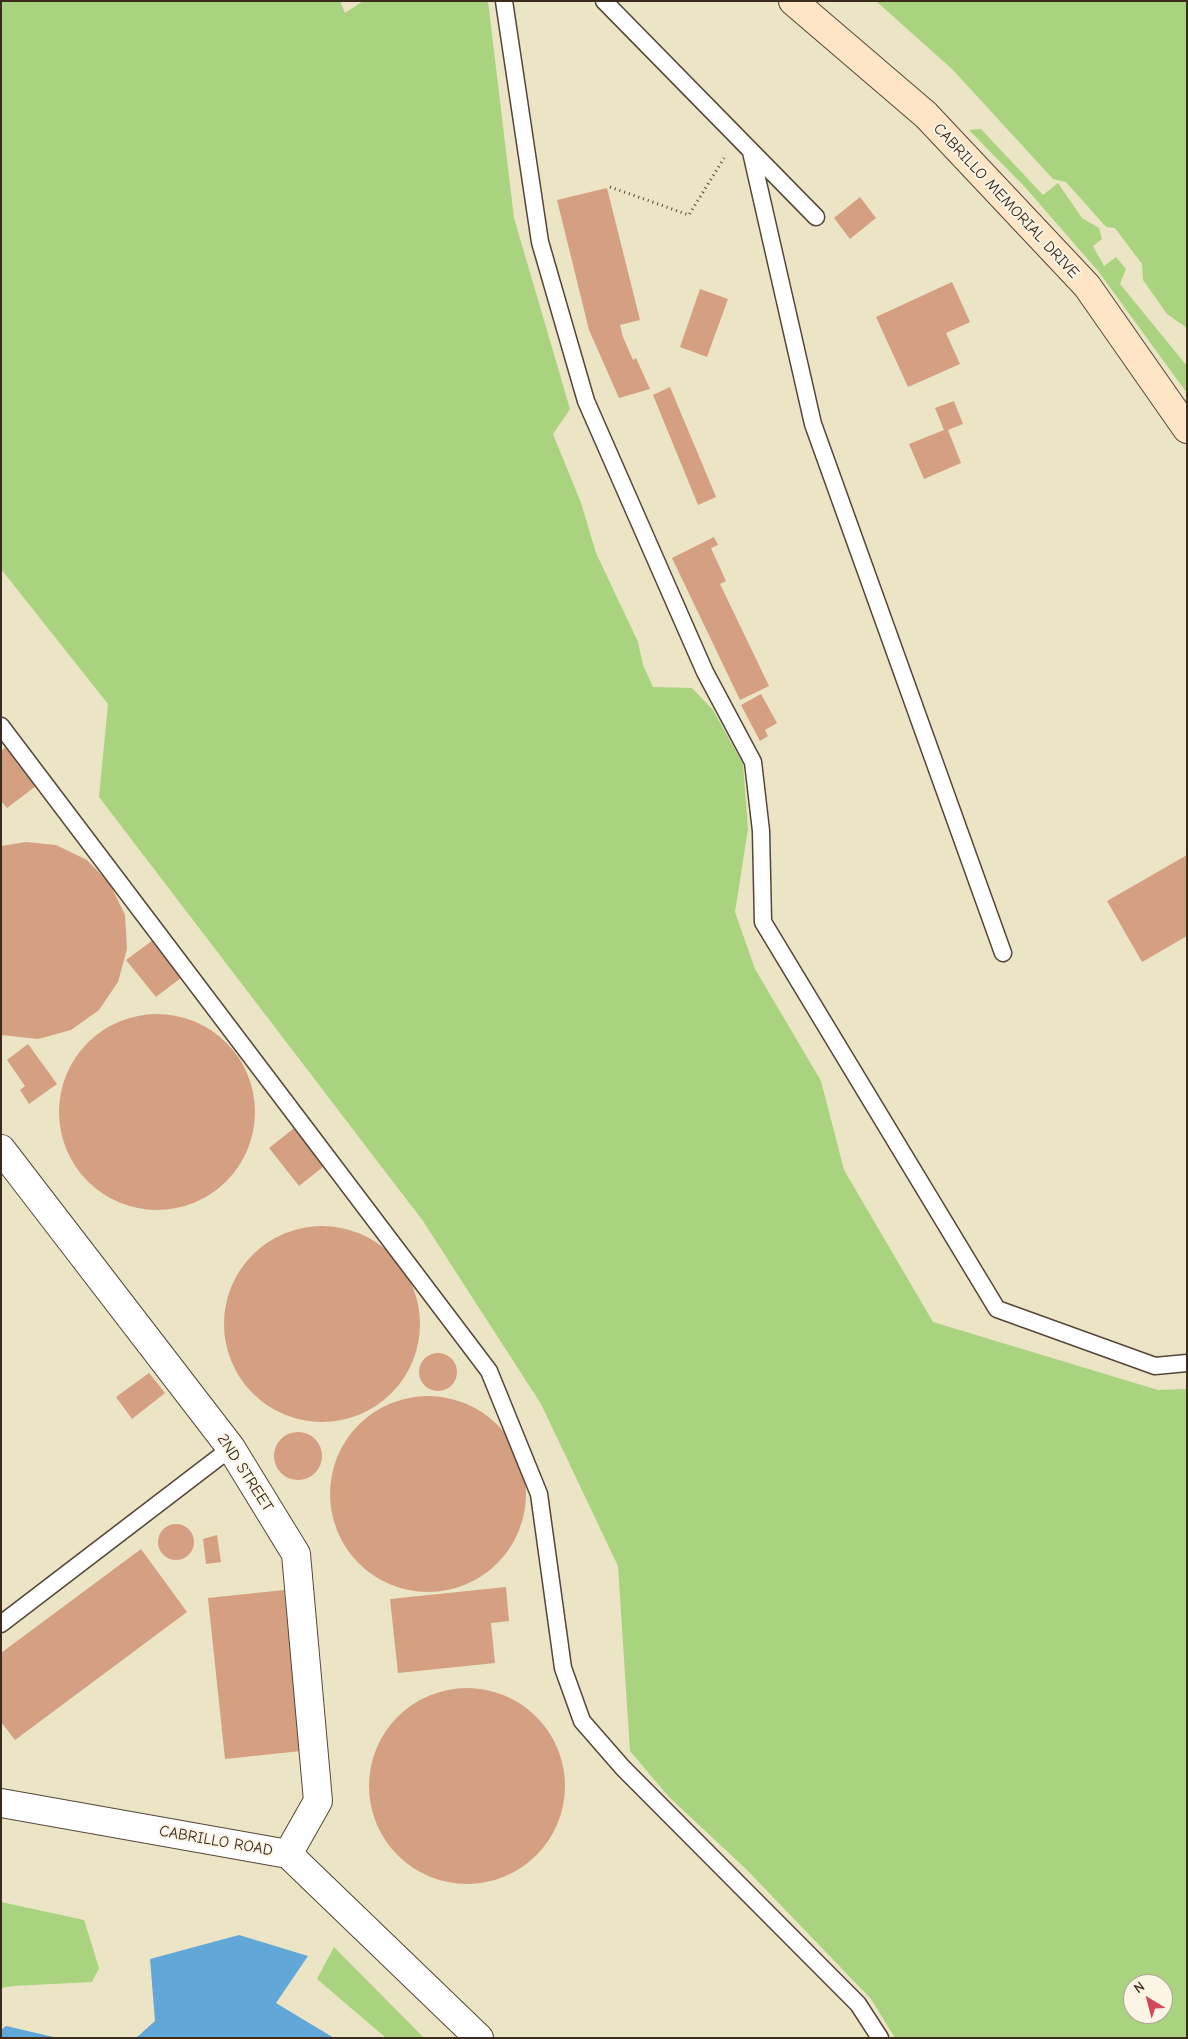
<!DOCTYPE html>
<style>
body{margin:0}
#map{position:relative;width:1188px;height:2039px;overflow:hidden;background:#ebe4c5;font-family:"Comic Neue",sans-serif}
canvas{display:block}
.frame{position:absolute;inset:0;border:2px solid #3b2a1e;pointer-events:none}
.north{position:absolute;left:1123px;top:1974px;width:50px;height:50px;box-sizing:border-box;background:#fcf5e5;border:1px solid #afa495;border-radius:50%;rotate:323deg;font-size:14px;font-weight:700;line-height:20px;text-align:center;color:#3b2a1e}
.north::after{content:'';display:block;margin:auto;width:18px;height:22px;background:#d1495b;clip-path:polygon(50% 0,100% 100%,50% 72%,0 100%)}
</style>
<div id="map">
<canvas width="1188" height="2039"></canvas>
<div class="frame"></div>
<div class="north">N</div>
</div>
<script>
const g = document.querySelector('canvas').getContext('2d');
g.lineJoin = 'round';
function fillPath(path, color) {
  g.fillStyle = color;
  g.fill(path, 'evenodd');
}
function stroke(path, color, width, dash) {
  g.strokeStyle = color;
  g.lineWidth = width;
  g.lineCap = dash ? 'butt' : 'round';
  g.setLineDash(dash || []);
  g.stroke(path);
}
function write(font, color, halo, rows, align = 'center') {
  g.font = font + ' "Comic Neue",sans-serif';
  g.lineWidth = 4;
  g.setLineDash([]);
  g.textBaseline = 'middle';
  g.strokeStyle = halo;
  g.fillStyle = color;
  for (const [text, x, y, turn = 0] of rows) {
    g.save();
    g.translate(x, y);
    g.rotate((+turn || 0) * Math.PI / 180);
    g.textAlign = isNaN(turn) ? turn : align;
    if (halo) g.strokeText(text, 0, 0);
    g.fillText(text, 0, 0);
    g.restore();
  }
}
const green = new Path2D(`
 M1,1H340L345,13L363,1H488L514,218L570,409L553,434L581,503L596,553L638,642L643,665L653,687L692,688L713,710L743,764L748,829L735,912L755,969L821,1081L844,1170L933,1322L1158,1390L1187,1389V2038H895L871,1999L745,1868L669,1797L630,1751L618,1566L541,1404L423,1221L99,797L108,704L1,569ZM1133,1984H1163V2014H1133Z
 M876,1H1187V328L1167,314L1143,280L1142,264L1115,228L1106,227L1066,182L1053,179L953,70Z
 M981,129L1043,195L1058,183L1082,218L1099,228L1102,239L1093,246L1104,266L1116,257L1126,269L1120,284L1187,366V393L1098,271L1025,187L969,130Z
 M1,1902L84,1920L99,1968L92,1982L13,1986L1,1988Z
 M334,1947L424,2038H386L317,1979Z`);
const water = new Path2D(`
 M239,1935L308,1956L276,2003L334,2038H136L155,2021L150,1959Z
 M6,2026L58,2038H1V2030Z`);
const building = new Path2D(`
 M607,188L640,320L620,325L623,337L633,360L636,358L650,389L619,398L589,330L557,200Z
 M860,197L876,218L850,239L834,218Z
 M952,282L970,322L946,333L960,364L908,387L876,317Z
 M700,289L728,299L707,357L680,347Z
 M670,387L716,497L698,505L653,395Z
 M954,401L963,424L948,430L961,463L924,479L909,444L944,430L935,408Z
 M714,537L718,545L711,548L726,581L720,584L769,686L740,700L672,558Z
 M761,694L777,723L765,730L768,736L760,741L741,705Z
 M6,747L36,786L7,808L1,801V751Z
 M26,842L56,845L87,860L110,884L125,915L127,949L118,982L99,1010L71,1030L38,1039L1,1035V846Z
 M1187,855V936L1142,962L1107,901Z
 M153,940L182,977L156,997L126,960Z
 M59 1112a98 98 0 1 1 196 0a98 98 0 1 1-196 0Z
 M28,1044L57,1084L29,1104L20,1090L25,1086L7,1060Z
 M298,1125L328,1163L299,1186L269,1148Z
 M224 1324a98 98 0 1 1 196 0a98 98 0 1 1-196 0Z
 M419 1372a19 19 0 1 1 38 0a19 19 0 1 1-38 0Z
 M149,1373L165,1393L132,1419L116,1397Z
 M330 1494a98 98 0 1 1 196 0a98 98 0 1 1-196 0Z
 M274 1456a24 24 0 1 1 48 0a24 24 0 1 1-48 0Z
 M158 1542a18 18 0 1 1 36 0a18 18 0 1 1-36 0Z
 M217,1535L221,1562L206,1564L203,1539Z
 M141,1549L187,1612L15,1740L1,1722V1653Z
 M506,1587L509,1621L491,1623L495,1663L398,1673L390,1599Z
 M284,1590L301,1751L225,1759L208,1598Z
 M369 1786a98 98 0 1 1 196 0a98 98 0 1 1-196 0Z`);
const path = new Path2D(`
 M610,187L689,215L724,158`);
const lane = new Path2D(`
 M504,1L540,242L586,401L705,672L753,762L761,831L763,922L997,1309L1155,1366L1187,1363
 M604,1L816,217
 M751,152L813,424L1003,953
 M1,726L489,1371L539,1494L563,1668L582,1721L623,1768L858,2004L880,2038
 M1,1624L231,1448`);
const street = new Path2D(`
 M1,1149L231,1448L296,1554L318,1801L288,1854
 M1,1803L288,1854L479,2038`);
const secondary = new Path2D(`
 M793,1L926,115L1087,286L1187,429`);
const streetNames = [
 ["CABRILLO MEMORIAL DRIVE",1006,201,47],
 ["2ND STREET",245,1473,57],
 ["CABRILLO ROAD",216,1841,10]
];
fillPath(green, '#a9d37f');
fillPath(water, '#61a8d8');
fillPath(building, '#d5a081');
stroke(lane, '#554637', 19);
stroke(street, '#554637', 30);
stroke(secondary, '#554637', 30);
stroke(path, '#554637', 3, [1, 4]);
stroke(lane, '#fff', 16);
stroke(street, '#fff', 28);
stroke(secondary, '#fde5c5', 28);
write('16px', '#3b2a1e', '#fcf5e5', streetNames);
</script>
